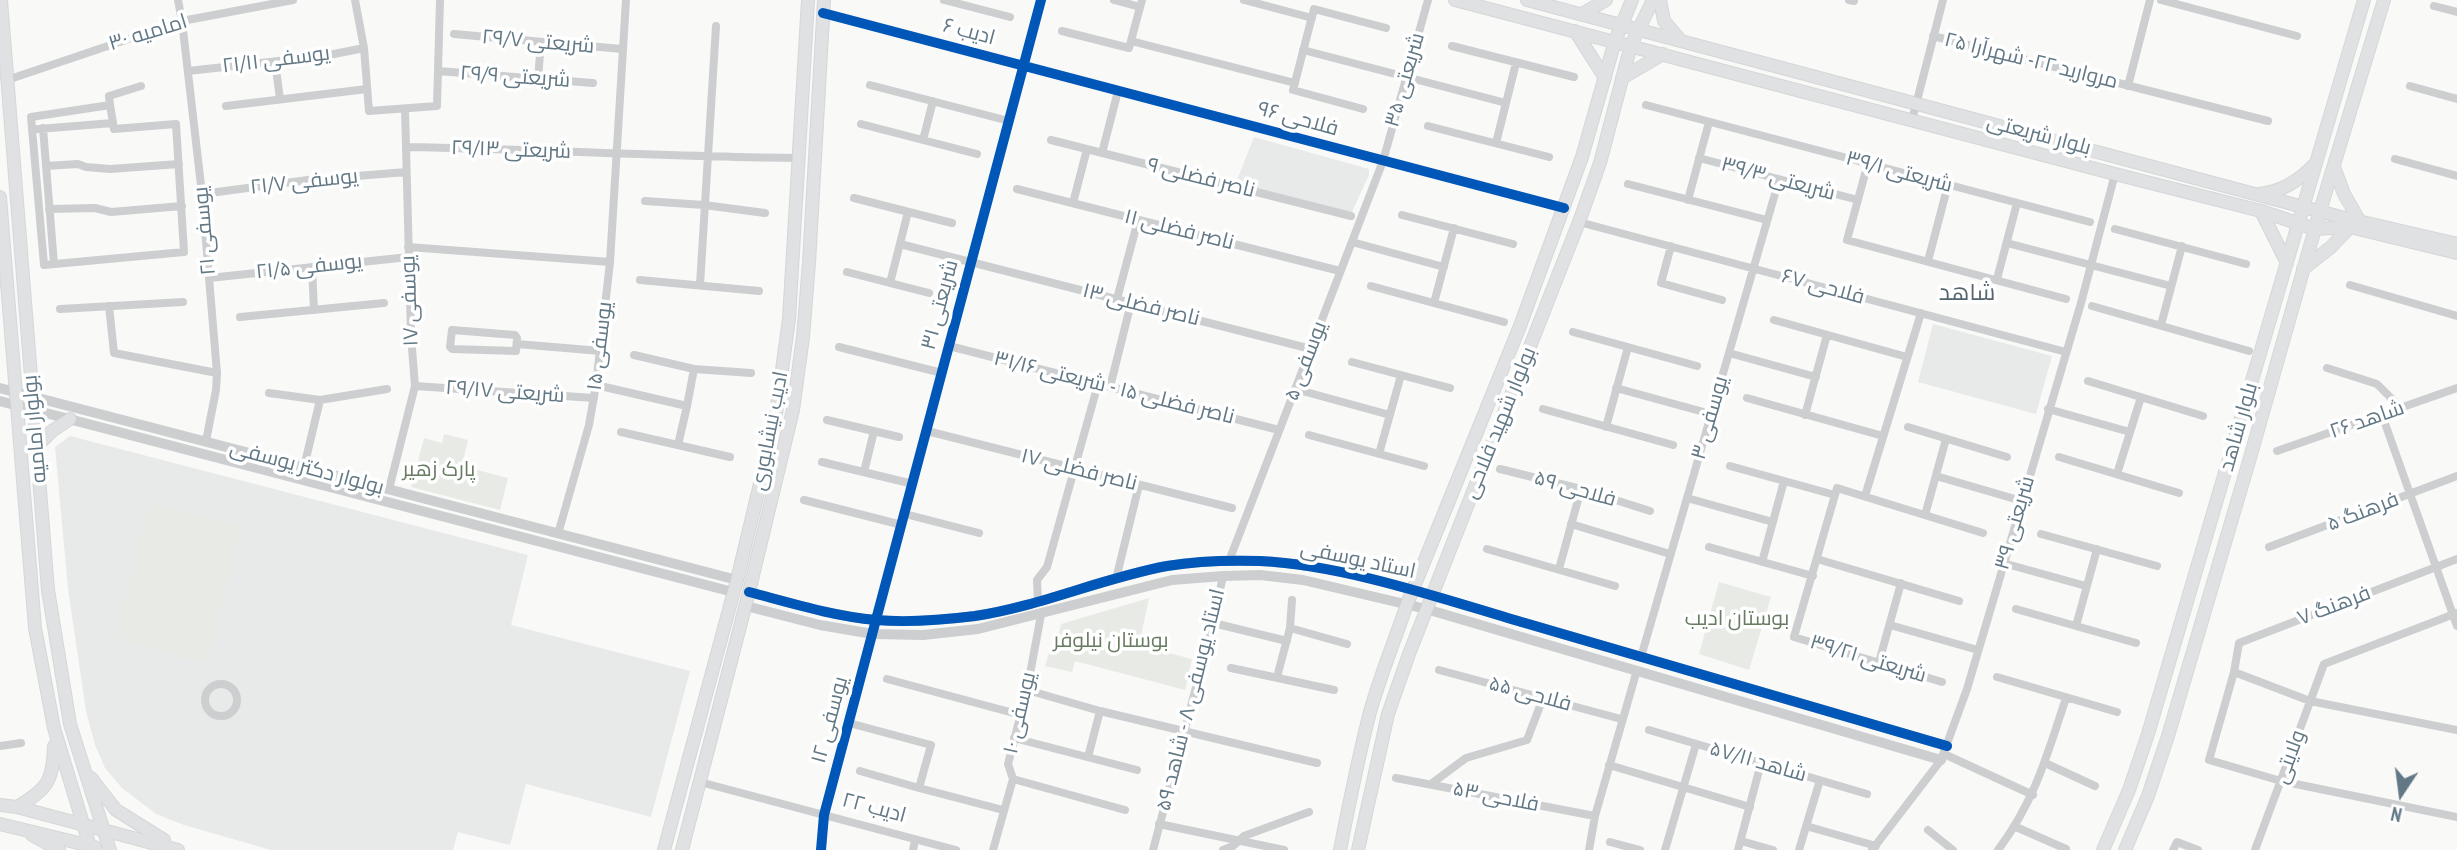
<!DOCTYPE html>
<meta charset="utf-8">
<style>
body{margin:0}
#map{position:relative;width:2457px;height:850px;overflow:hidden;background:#f9f9f8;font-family:"PT Sans Narrow",sans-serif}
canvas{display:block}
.north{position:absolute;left:2366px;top:759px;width:70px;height:70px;-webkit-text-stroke:5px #fff;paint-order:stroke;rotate:193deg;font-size:19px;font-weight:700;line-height:28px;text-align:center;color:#627885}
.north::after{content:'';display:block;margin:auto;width:24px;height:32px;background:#627885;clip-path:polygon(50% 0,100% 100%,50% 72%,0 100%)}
</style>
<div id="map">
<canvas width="2457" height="850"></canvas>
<div class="north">N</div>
</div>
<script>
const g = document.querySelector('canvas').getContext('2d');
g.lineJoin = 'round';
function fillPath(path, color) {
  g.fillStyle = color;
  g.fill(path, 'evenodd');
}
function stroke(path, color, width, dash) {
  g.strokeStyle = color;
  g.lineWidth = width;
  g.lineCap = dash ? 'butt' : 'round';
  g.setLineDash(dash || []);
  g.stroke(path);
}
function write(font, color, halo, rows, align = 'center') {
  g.font = font + ' "PT Sans Narrow",Cairo,sans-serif';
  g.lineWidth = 7;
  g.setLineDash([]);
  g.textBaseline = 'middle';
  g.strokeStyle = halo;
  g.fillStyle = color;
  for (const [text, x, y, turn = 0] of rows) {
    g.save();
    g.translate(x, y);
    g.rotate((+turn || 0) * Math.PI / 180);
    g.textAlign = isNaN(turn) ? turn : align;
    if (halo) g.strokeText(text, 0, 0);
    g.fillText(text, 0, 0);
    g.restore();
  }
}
const built = new Path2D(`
 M1254,137L1369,169V175L1351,214L1235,185Z
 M1933,324L2052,356L2036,414L1918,382Z
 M70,436L528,555L511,625L690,671L651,817L526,784L510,845L458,832L453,850H271L184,825L156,814L122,788L105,768L95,745L86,711L68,589L55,447Z`);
const green = new Path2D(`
 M444,434L468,440L462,466L508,478L500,510L411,487L424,438L442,443Z
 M149,502L241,526L207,664L114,640Z
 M1719,582L1771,597L1749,670L1699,654Z
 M1149,598L1139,645L1192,659L1185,690L1075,661L1072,672L1045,666L1050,650L1055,651L1061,624Z`);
const minor = new Path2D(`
 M178,0L182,21L202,194L217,373L216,390L206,441
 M355,0L364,48L369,111L437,106L440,0
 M944,0L1010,17
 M1114,0L1140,7
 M1244,0L1312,18
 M1849,0L1854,1
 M2161,0L2297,36
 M2434,6L2457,12
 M823,13L1564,208
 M1062,31L1129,48L1142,0
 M454,34L622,49
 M1933,36L2268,121
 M1131,41L1295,83
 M1452,46L1574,77
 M1303,50L1506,103
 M275,62L280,99
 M188,71L324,56L364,48
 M438,71L593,83
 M538,79L541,42
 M7,80L182,21L293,0
 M870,85L1009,121
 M2128,86L2150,0
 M2410,86L2457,99
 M110,105L114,129L176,124L184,252L44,265L31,117Z
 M110,105L109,96L141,86
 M1646,105L2090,222
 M226,106L367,89
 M1363,109L1293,90L1314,9L1386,28
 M1912,120L1943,0
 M861,124L977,154
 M1428,126L1549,157
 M43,128L54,264
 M38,129L113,123
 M923,140L933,101
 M1051,140L1351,216
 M1496,143L1516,63
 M406,147C537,149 668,157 800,158
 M1102,153L1118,91
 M1699,158L1858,200
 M2395,159L2457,176
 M1868,163L1847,240L2066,299
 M46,166L78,164L86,167L110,169L179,164
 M1628,184L1767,220
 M1017,189L1340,271
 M202,194L308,180L406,172
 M854,198L952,223
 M1688,200L1709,122
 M645,201L704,205L765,213
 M1073,203L1087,149
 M49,209L95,208L111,212L182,206
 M1402,215L1513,244
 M1579,222L2066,352
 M2115,229L2246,264
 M1352,242L1444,267
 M2007,243L2171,286
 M900,244L1311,349
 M1671,246L1661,283L1722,300
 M408,247L610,262
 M1928,261L1948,185
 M312,267L314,310
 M847,272L929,293
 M209,278L409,257
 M1997,279L2017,203
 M640,280L759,291
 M890,283L908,212
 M700,285L716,26
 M2350,285L2457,316
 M1371,286L1504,322
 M1117,299L1138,220
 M1434,303L1454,228
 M109,306L114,353L217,373
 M2092,306L2249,351
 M60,309L183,302
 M240,317L384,303
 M1774,320L1907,357
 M2161,325L2182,246
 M452,330L515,335L517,338L516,351L452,349L450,347Z
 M1573,332L1697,366
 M517,344L601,351
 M949,346L1279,430
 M839,347L942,373
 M1729,353L1816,377
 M634,355L694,369L751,373
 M1352,362L1450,388
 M2327,368L2377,384L2401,408
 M2088,381L2203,416
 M596,385L687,406L678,445
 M415,386L594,398
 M1110,387L1131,303
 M1616,388L1711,414
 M1295,389L1390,415
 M269,393L320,400L387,389
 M1747,398L1883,436
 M687,406L694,369
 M1543,409L1673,445
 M2048,409L2130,432
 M1805,415L1827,335
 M2382,415L2457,626
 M827,420L899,437
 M1606,427L1628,347
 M1908,427L2007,457
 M927,431L1232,508
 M621,432L730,457
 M1309,435L1424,466
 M2277,451L2457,388
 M1379,454L1401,375
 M2059,457L2179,493
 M822,462L913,484
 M1730,466L1835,495
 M304,467L320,400
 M1500,469L1581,489L1650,511
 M864,472L874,431
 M2117,474L2141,397
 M1936,476L2022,501
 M389,489L415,386L411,336L405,109
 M1865,496L1921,313
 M1687,498L1773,522
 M804,500L902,525
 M905,514L979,533
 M1925,515L1946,439
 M1571,524L1670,554
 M558,534L589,425L596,385L610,262L626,0
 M2041,534L2157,566
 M1709,547L1813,576
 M2269,547L2457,476
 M1487,549L1615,586
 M1817,559L1959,601
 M2457,559L2239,643L2234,672L2209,760L2281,781L2457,817
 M1229,561L1383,161L1428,0
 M1762,562L1784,481
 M2003,563L2086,586
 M1559,569L1581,489
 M1116,579L1139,485
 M1038,602L1037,580L1047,567L1098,384
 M2016,609L2136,643
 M1213,623L1287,641
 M1890,625L1978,650
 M2076,626L2097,549
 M1290,628L1347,644
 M1641,657L1779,180
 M1879,662L1901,583
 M1231,668L1334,690
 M1439,670L1621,719
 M2234,672L2310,701L2457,730
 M1277,677L1290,628L1292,600
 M1997,677L2117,712
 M887,679L1021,715
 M1942,682L1794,637L1837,488L1983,533
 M205 700a16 16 0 1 1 32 0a16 16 0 1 1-32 0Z
 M1027,690L1100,711L1317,763
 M849,723L931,745L919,788L1003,810
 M1649,730L1867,794
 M1014,738L1137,770
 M0,746L21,743
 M1944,754L2033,795
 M1088,757L1100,711
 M2045,763L2095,786
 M1609,765L1750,807
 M860,771L919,788
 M1396,778L1595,816
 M1013,779L1125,810
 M700,782L956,850
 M1431,784L1466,758L1527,740L1543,698
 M1159,824L1284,850
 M1806,826L1876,846
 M2016,827L2066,849
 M1928,830L1953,850
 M1741,841L1773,850
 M1610,842L1640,850
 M821,850L824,815L1041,0
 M913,850L915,840
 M993,850L1013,779L1008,764L1027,690L1041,615
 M1153,850L1213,623L1223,576
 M1223,850L1233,846L1244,836L1309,812
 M1589,850L1595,816L1637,670
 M1665,850L1696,744
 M1738,850L1761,763
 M1799,850L1820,780
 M1872,850L1941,760L1967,689L2081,303L2115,174
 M1998,850C2035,801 2047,755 2066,698
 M2173,850L2177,842L2198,850
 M2255,850L2324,664L2457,613`);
const tertiary = new Path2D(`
 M0,388L737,580
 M0,401L733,592
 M749,592C791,603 833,616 876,620C909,623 943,620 975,616C1041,606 1102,578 1167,566C1197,561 1230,560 1260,561C1345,565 1443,599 1525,623C1666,664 1806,705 1947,746
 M746,606L820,625L873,634L923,635L978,629L1172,580L1223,576L1260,575L1303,580L1426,609L1941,760`);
const secondary = new Path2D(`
 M1455,0L2115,174L2261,211L2315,229L2350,227L2457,253
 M1527,0L2341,217L2457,244
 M1660,0L1664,21L1681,41
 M1582,14L1606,0
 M1575,31L1605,78
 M1622,78L1663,54
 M664,850L737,580L775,421L789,319L808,0
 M682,850L749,592L793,410L803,337L809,263L824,0
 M1340,850C1349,804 1358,758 1370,712C1380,676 1395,640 1407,604L1520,326L1582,157L1615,41L1632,0
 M1358,850L1388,714L1409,654L1579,222L1600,163L1631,45L1653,0`);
const primary = new Path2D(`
 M1,0L48,590L70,724L110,850
 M2334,167L2344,194L2359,220
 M2259,194C2283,191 2297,182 2314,165
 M0,197L35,628L54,728L91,850
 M2261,211L2287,263
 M2303,269L2331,247L2350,227
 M37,446L52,431L70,419
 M91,778L116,810L164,840
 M0,805L17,807L178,850
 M17,807C47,789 53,782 54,746
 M0,824L95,847
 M32,835L59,850
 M2103,850L2129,790L2148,734L2364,0
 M2125,850L2148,796L2168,736L2250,458L2320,211L2384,0`);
const cycleway = new Path2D(`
 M823,13L1564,208
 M749,592C791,603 833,616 876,620C909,623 943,620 975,616C1041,606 1102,578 1167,566C1197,561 1230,560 1260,561C1345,565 1443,599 1525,623C1666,664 1806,705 1947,746
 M821,850L824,815L1041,0`);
const streetNames = [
 ["ادیب ۶",969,32,15],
 ["امامیه ۳۰",148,33,-17],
 ["شریعتی ۲۹/۷",538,42,5],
 ["یوسفی ۲۱/۱۱",276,60,-7],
 ["مروارید ۲۲- شهرآرا ۲۵",2031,61,14],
 ["شریعتی ۲۹/۹",515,77,4],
 ["شریعتی ۳۵",1405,80,-74],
 ["فلاحی ۹۶",1298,119,15],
 ["بلوار شریعتی",2039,135,15],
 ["شریعتی ۲۹/۱۳",511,150,2],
 ["شریعتی ۳۹/۱",1899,172,15],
 ["ناصر فضلی ۹",1201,178,14],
 ["شریعتی ۳۹/۳",1778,179,15],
 ["یوسفی ۲۱/۷",304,182,-6],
 ["ناصر فضلی ۱۱",1179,230,14],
 ["یوسفی ۲۱",205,231,-95],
 ["یوسفی ۲۱/۵",309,267,-6],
 ["فلاحی ۶۷",1823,287,15],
 ["یوسفی ۱۷",410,301,-92],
 ["شریعتی ۳۱",940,305,-75],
 ["ناصر فضلی ۱۳",1141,305,14],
 ["یوسفی ۱۵",600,346,-83],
 ["یوسفی ۵",1306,361,-69],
 ["ناصر فضلی ۱۵ - شریعتی ۳۱/۱۶",1114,388,14],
 ["شریعتی ۲۹/۱۷",505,392,4],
 ["یوسفی ۳",1710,418,-74],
 ["شاهد ۲۶",2367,420,-19],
 ["بولوار شهید فلاحی",1500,423,-68],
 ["بلوار شاهد",2239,427,-74],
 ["بولوار امامیه",35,429,-95],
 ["ادیب نیشابوری",770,431,-79],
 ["بولوار دکتر یوسفی",307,468,15],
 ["ناصر فضلی ۱۷",1079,470,14],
 ["فلاحی ۵۹",1575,489,16],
 ["فرهنگ ۵",2363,512,-21],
 ["شریعتی ۳۹",2015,523,-74],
 ["استاد یوسفی",1358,560,12],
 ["فرهنگ ۷",2334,606,-21],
 ["شریعتی ۳۹/۲۱",1868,659,17],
 ["فلاحی ۵۵",1530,694,15],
 ["استاد یوسفی ۸ - شاهد ۵۹",1191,700,-76],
 ["یوسفی ۱۰",1020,713,-77],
 ["یوسفی ۱۲",830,720,-75],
 ["ولایتی",2290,757,-70],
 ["شاهد ۵۷/۱۱",1758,762,16],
 ["فلاحی ۵۳",1496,797,11],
 ["ادیب ۲۲",874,808,15]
];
const parkNames = [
 ["پارک زهیر",439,470],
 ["بوستان ادیب",1737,619],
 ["بوستان نیلوفر",1111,641]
];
const neighbourhoodNames = [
 ["شاهد",1967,293]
];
fillPath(built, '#e7eae9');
fillPath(green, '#e8ebe5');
stroke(secondary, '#d5d6d7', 14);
stroke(primary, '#d6d7d8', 14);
stroke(minor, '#cdced0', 8);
stroke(tertiary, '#cdced0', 10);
stroke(secondary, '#e0e1e2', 12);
stroke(primary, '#e0e1e2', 12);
stroke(cycleway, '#0057b8', 10);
write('21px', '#627885', '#fff', streetNames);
write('21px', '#687c62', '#fff', parkNames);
write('23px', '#55656f', '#fff', neighbourhoodNames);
</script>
